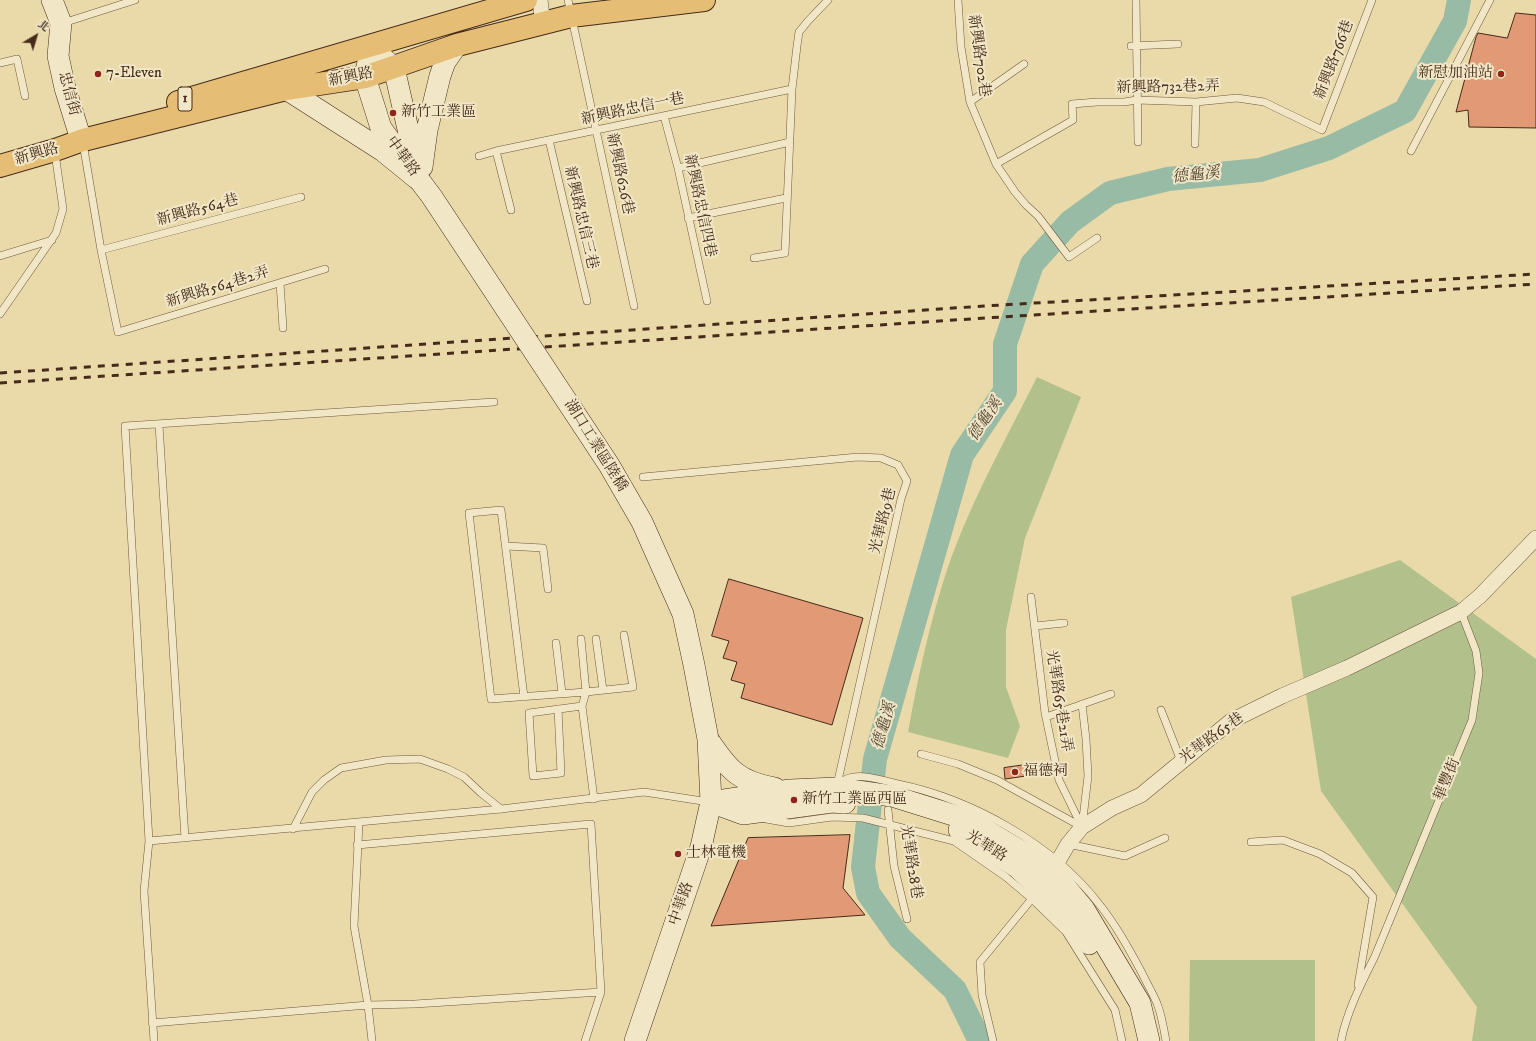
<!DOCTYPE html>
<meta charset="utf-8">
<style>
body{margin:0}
#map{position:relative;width:1536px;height:1041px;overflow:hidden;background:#eadaa9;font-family:"IM FELL DW Pica","Noto Serif TC",serif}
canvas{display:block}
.north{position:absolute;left:16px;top:16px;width:40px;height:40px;-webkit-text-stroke:3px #f1e7c7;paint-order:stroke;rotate:38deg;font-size:11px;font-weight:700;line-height:16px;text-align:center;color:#462b1a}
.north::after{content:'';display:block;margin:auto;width:14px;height:18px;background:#462b1a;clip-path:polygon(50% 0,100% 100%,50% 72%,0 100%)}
</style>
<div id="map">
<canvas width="1536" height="1041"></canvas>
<div class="north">北</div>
</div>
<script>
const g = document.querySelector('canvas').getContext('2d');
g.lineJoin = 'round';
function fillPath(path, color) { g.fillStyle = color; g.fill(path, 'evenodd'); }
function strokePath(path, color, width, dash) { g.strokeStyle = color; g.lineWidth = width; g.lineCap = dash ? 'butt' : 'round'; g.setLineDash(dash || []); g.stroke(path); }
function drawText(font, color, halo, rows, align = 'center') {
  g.font = font + ' "IM FELL DW Pica","Noto Serif TC",serif'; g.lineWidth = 4; g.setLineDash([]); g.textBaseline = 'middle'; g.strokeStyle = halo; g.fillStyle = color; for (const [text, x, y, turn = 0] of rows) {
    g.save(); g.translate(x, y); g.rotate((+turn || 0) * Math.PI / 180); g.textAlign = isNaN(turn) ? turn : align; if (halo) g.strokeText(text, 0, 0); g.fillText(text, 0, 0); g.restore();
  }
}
fillPath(new Path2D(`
 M1037,377l44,20 -56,141 -19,92v57l14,39 -12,32 -100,-26c10,-55 22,-111 40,-165 23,-66 58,-128 89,-190z
 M1400,560l136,99v382h-64l5,-34 -156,-216 -30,-194z
 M1190,960h125v81h-126z`), '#b2c08b');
strokePath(new Path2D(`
 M980,1041l-25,-51 -55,-52 -32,-45 -5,-26 12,-108 87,-304 43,-64v-47l27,-80 38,-42 40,-29 58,-14 92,-9 69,-22 76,-37 50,-90 4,-21`), '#98bba5', 24);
const building = new Path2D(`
 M1516,13l20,2v113l-67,-1 -1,-17 -12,2 20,-75 2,-4 29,5z
 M729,579l134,39 -31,107 -91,-27 4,-14 -14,-4 6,-18 -14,-4 6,-17 -17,-5z
 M1025,765l1,11 -21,3 -1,-11z
 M850,835l-7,53 22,27 -154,11 37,-88z`);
fillPath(building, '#e29976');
strokePath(building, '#462b1a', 1);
const lane = new Path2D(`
 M568,0l66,306
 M958,0l3,47 9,55 26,62 19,28 11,13 12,11 31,41 28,-19
 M1136,0l2,142
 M63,23l72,-23
 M1131,46l47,-2
 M0,63l17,-4 8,37
 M970,102l54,-38
 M664,116l14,52 29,133
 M549,140l38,161
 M83,143l18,107 17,82 207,-63
 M1195,144l1,-42
 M496,151l15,59
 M1411,151l79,-151
 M479,156l17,-5 296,-62
 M996,164l77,-44 -1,-16 25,-2h27l13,-2 59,2 41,-4 27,4 58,28 50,-130
 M678,168l112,-26
 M688,218l98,-20
 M101,250l200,-53
 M0,256l52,-16
 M754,258l31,-5 7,-164 5,-43 2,-14 9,-11 20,-21
 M280,283l3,45
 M0,314l56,-81 7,-24 -8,-56
 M494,402l-369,24 24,415 352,-32 143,-17 65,10
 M159,425l26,413
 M643,477l215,-20 23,1 17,7 9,16 -6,18 -64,286
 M506,546l37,2 5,41
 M1031,597l14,116 14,67 23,47
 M1035,626l29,-3
 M581,639l5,53 -4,14 12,93
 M596,639l7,51
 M556,643l6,50
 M524,697l-23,-187 -32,3 22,186 95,-7 47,-5 -9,-52
 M1082,704l4,35 2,37 -6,51
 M558,709l3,64 -28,3 -4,-63 53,-7
 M1161,710l20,51
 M1046,717l65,-23
 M921,754l37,10 39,16 85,47
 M840,783c14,-13 41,-3 58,1 73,15 155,60 201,120 17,21 30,45 43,69 5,11 12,22 16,33 4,11 6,24 8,35
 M888,810l6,56 13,53
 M766,819l23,4 43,-6 31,1 91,23 52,36 26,22 34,33 49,78 7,31
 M359,823l-5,103 14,79 4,36
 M293,829l19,-37 12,-12 17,-12 45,-8 34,-1 28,10 16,8 17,16 20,16
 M149,841l-5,50 10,150
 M1251,842l32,-2 37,14 32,19 21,24 -15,88
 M1068,844l57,12 40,-18
 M357,845l234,-21 10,168 -16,49
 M152,1023l216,-18 47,-1 186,-12
 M993,1041l-11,-46 -2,-33 55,-67
 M1341,1041c6,-30 20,-57 34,-85l97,-236 7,-47 -3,-22 -15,-39`);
const street = new Path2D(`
 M540,0l3,24
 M1047,880l21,-36 14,-17 30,-19 29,-13 90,-74 51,-25 65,-28 114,-56 19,-16 56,-58`);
const secondary = new Path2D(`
 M52,0l9,23 -3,33 7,32 13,42 5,10
 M371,47l-6,30 16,51 22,30
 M371,47l23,21 24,105
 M286,89l97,62 37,30
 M422,167l5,-37 13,-54 5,-14 12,-17
 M708,739c20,30 30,43 67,49
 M711,802l79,-12 46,-2 56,8 77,24 57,34 27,18 31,37 56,94 9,38
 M713,803l30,11 89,-12 13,1
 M959,830l59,38 55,52 16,24
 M635,1041l66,-194 10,-45 -3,-63`);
const primary = new Path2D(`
 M178,102l348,-102
 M0,166l55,-16 28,-10 203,-51 79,-12 92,-32 114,-29 133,-16`);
strokePath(lane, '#6f573e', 8);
strokePath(street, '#6f573e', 16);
strokePath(secondary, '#462b1a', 22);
strokePath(primary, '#462b1a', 24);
strokePath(lane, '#f1e7c7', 7);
strokePath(street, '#f1e7c7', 15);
strokePath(secondary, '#f1e7c7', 21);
strokePath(primary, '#e5bd74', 22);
strokePath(new Path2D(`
 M0,373l984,-67 552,-32
 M0,383l985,-65 551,-34`), '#462b1a', 3, [7, 7]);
const secondaryBridge = new Path2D(`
 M420,181l12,16 177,268 33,57 41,92 11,51 14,74`);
strokePath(secondaryBridge, '#462b1a', 22, []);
strokePath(secondaryBridge, '#f1e7c7', 21);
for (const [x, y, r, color] of [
 [98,74,4,"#8f2418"],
 [1501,74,4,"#8f2418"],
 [393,113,4,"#8f2418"],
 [1015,772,4,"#8f2418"],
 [794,800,4,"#8f2418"],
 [678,854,4,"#8f2418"]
]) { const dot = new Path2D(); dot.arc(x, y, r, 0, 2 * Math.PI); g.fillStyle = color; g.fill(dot); strokePath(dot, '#f1e7c7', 1.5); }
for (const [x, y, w] of [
 [185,99,14]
]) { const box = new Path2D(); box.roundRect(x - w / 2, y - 12, w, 24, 3); g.fillStyle = '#f1e7c7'; g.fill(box); strokePath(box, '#462b1a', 1); }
drawText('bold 14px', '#462b1a', null, [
 ["1",185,99]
]);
drawText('15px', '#462b1a', '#f1e7c7', [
 ["新興路702巷",978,56,82],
 ["新興路766巷",1335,60,-69],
 ["新興路",351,78,-11],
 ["新興路732巷2弄",1168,88,-1],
 ["忠信街",68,94,75],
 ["新興路忠信一巷",633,110,-12],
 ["新興路",37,155,-16],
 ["中華路",402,157,54],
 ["新興路626巷",619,174,78],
 ["新興路忠信四巷",699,206,78],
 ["新興路564巷",198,211,-15],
 ["新興路忠信三巷",580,218,77],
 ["新興路564巷2弄",218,288,-17],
 ["湖口工業區陸橋",595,446,58],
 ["光華路9巷",884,521,-76],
 ["光華路65巷21弄",1058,701,81],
 ["光華路65巷",1212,739,-36],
 ["華豐街",1448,780,-68],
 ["光華路",986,847,32],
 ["光華路28巷",910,862,81],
 ["中華路",682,904,-71]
]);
drawText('15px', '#462b1a', '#f1e7c7', [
 ["7-Eleven",106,74],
 ["新慰加油站",1493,74,"right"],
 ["新竹工業區",401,113],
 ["福德祠",1023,772],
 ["新竹工業區西區",802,800],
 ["士林電機",686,854]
], 'left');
drawText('italic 16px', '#564836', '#f1e7c7', [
 ["德龜溪",1196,176,-6],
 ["德龜溪",986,420,-56],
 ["德龜溪",885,726,-74]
]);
</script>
